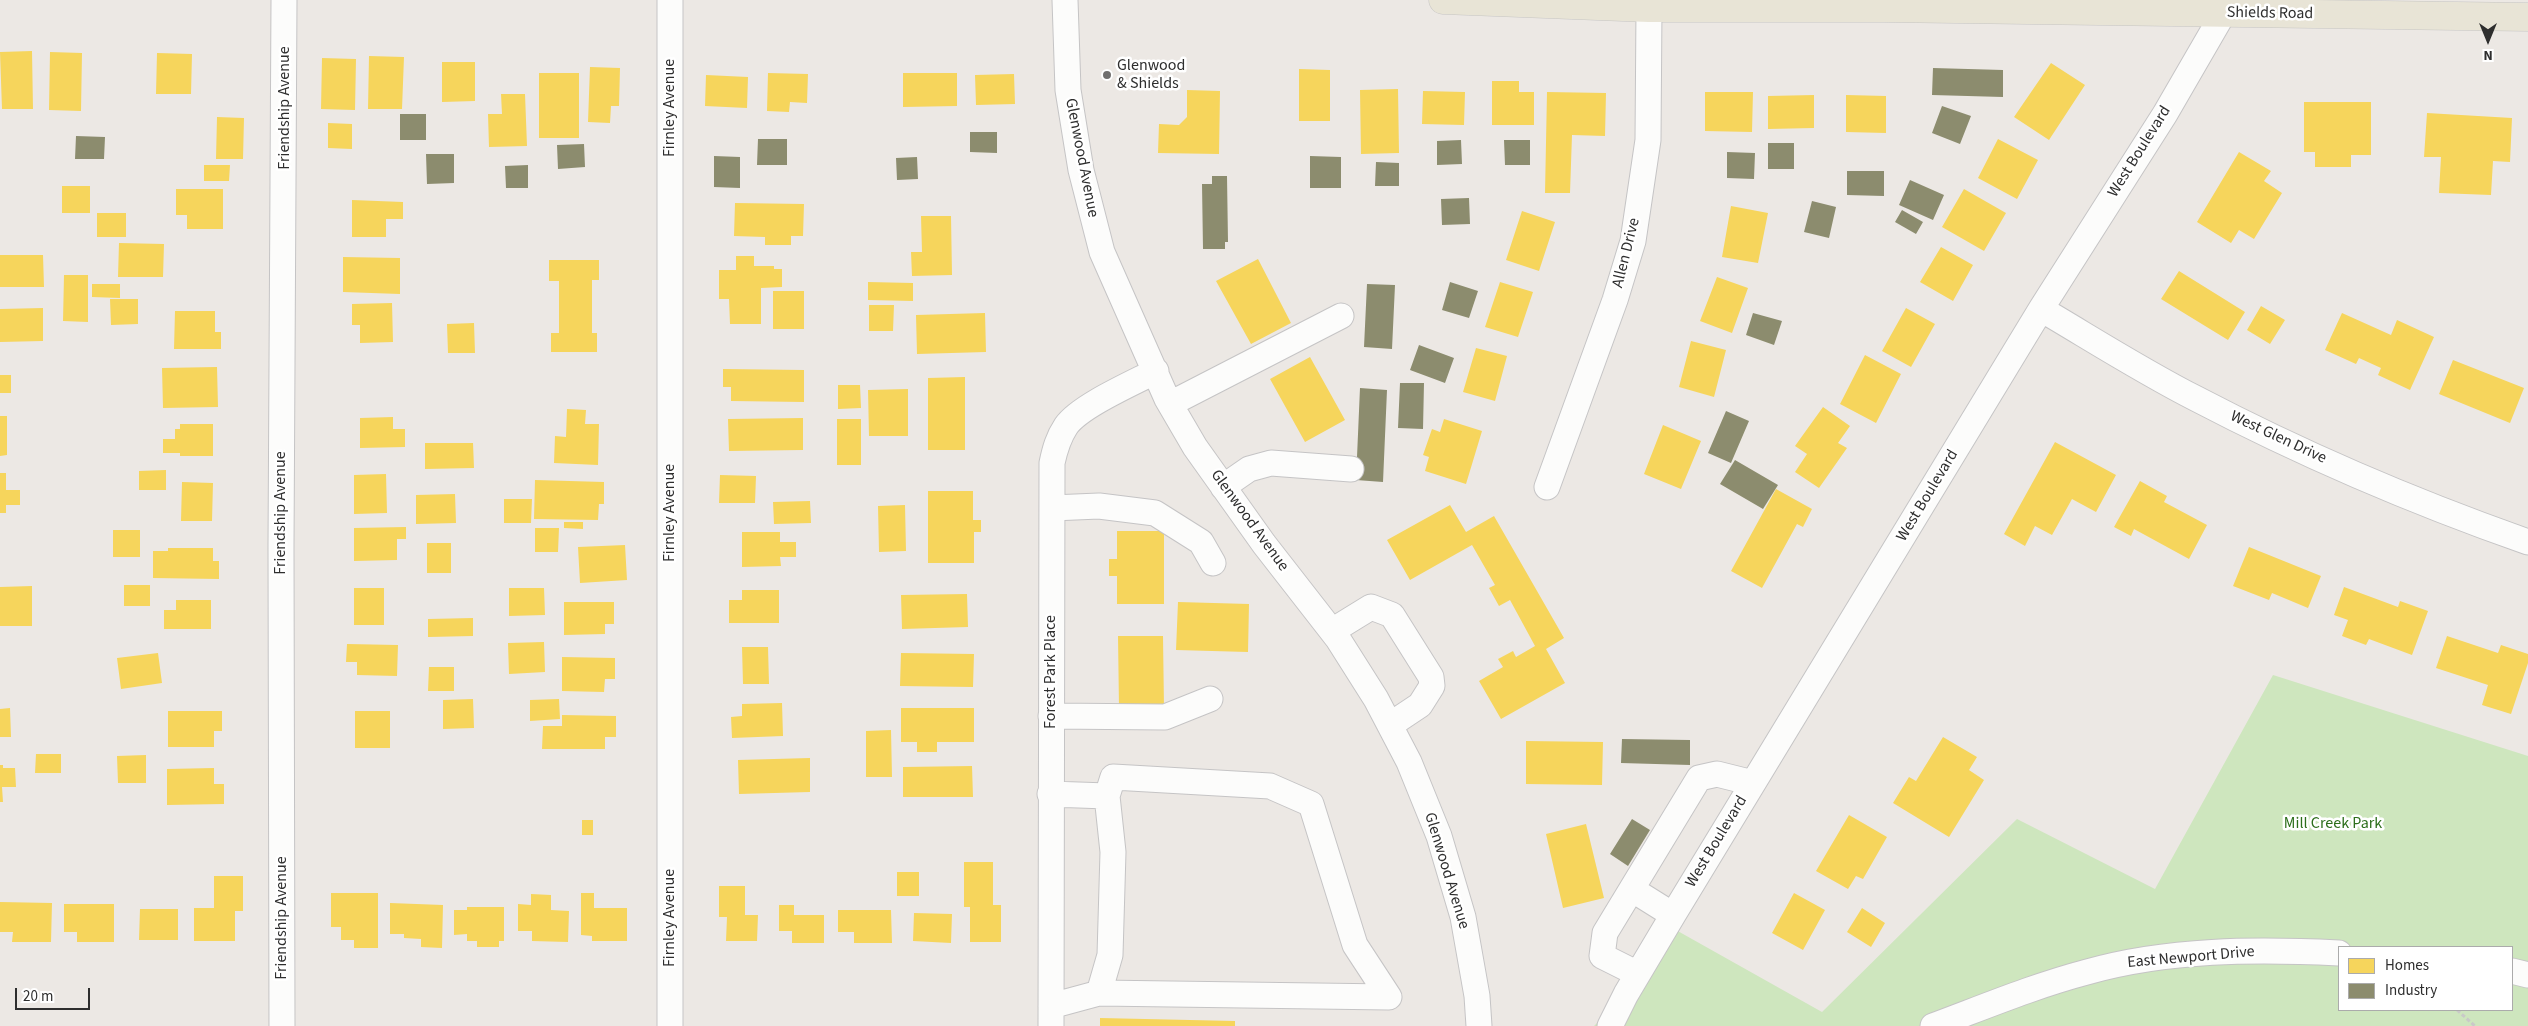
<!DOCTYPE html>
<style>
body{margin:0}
#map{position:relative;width:2528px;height:1026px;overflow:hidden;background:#ece8e4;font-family:"Source Sans 3",sans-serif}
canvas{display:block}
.legend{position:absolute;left:2338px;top:946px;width:175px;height:65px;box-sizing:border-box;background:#fff;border:1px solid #ababab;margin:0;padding:6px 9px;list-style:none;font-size:15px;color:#2e2e2e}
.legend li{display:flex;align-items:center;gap:10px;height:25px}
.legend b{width:25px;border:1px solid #ababab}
.north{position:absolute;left:2463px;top:15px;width:50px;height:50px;-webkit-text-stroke:4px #fff;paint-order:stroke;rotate:180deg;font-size:14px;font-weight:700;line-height:20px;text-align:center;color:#2e2e2e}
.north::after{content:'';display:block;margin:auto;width:18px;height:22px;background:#2e2e2e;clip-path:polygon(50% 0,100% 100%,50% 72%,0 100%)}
.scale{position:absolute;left:15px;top:988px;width:75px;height:22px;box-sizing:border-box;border:2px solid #2e2e2e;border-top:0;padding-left:6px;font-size:15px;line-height:18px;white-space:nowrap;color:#2e2e2e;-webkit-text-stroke:4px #fff;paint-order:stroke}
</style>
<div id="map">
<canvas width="2528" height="1026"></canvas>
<ul class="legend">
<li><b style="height:14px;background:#f6d55c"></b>Homes</li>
<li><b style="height:14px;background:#8c8c6e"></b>Industry</li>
</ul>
<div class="north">N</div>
<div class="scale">20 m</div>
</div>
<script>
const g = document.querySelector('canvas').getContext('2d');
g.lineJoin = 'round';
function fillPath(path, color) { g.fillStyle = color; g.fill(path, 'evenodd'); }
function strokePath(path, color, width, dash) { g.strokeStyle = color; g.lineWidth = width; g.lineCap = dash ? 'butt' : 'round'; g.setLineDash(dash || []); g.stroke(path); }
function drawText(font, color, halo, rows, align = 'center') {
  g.font = font + ' "Source Sans 3",sans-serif'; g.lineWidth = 5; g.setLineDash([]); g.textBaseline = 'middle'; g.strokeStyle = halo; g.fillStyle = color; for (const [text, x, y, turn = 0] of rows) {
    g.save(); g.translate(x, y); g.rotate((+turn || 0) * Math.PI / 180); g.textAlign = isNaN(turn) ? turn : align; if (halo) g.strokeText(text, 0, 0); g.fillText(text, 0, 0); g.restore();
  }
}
fillPath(new Path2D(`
 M2273,675l255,81v270h-934l32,-32 41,-69 155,87 195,-193 138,70zM2339,947h173v63h-173z`), '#cee6be');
fillPath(new Path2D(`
 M32,51l1,58h-31l-2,-57z
 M50,52l32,1 -1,58 -32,-1z
 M157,53l35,1 -1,40h-35z
 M369,56l35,1 -2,52h-34z
 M322,58l34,1 -1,51 -34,-1z
 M442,62h33v39l-33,1z
 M2051,63l34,22 -36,55 -35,-23z
 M590,67l30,1 -1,38h-8l-1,17 -22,-1z
 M1299,69l31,1v51h-31z
 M539,73h40v65h-40z
 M768,73l40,1 -1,29 -17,-1 -1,10 -22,-1z
 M903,73h54v33l-54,1z
 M1014,74l1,30 -39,1 -1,-30z
 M706,75l42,2 -1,31 -42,-2z
 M1492,81h27v11h15v33h-42z
 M1398,89l1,64 -38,1 -1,-64z
 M1187,90l33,1 -1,63 -61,-1 1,-29 20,1 8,-8z
 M1423,91l42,1 -1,33 -42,-1z
 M1547,92l59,1 -1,43 -33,-1 -2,58h-25z
 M1705,92h48l-1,40 -47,-1z
 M501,94h24l2,52 -38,1 -1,-33h14z
 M1814,95v33l-46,1v-33z
 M1846,95l40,1v37l-40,-1z
 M2304,102h67v53h-20v12h-36v-15h-11z
 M2427,113l85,5 -2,44 -17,-1 -2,34 -52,-2 2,-36h-17z
 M217,117l27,1 -1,41h-27z
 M328,123l24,1v25l-24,-1z
 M1998,139l40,21 -21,39 -39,-21z
 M2239,152l32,19 -7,10 18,12 -28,46 -15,-9 -8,13 -34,-21z
 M204,165h26l-1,16h-25z
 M62,186h28v27h-28z
 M176,189h47v40h-36v-14h-11z
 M1964,189l42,24 -22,38 -42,-24z
 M352,200l51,2v17h-17v18h-34z
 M735,203l69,1 -1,32h-12v9h-26v-8l-31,-1z
 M1731,206l37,7 -10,50 -36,-6z
 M1522,211l33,11 -16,49 -33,-11z
 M97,213h29v24h-29z
 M921,216h30l1,59 -40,1 -1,-24h11z
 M119,243l45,1 -1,33h-45z
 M1941,247l32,18 -20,36 -33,-19z
 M0,255h43l1,32h-44z
 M736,256h18v10h20v3h8v18l-21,1v36h-31l-1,-25h-10v-29h17z
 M343,257l57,1v36l-57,-2z
 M1258,259l33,64 -40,21 -35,-63z
 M549,260h50v20h-7v53h5v19h-46v-19h8v-52h-10z
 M2179,271l66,41 -17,28 -67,-41z
 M64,275h24v47l-25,-1z
 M1717,277l31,11 -16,45 -32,-12z
 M868,282l45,1v18l-45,-1z
 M1500,282l33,10 -15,45 -33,-10z
 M92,284h28v14l-28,-1z
 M773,291h31v38h-31z
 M110,299h28v25l-27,1z
 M392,303l1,39 -33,1v-18h-8v-21z
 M869,305h25l-1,26h-24z
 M2261,306l24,14 -15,24 -23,-14z
 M43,308v33l-43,1v-33z
 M1906,308l29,16 -24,43 -29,-16z
 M175,311h40v21h6v17h-47z
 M985,313l1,39 -69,2 -1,-39z
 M2342,313l49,22 6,-15 37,17 -24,53 -32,-15 3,-7 -22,-10 -3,6 -31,-14z
 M474,323l1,30h-27l-1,-29z
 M1691,341l35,9 -12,47 -35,-10z
 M1476,348l31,8 -12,45 -32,-9z
 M1865,355l36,19 -25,49 -36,-19z
 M1310,357l35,63 -40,22 -35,-63z
 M2453,360l71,28 -14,35 -71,-29z
 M217,367l1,40 -55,1 -1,-40z
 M723,369l81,1v32l-73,-1v-14h-8z
 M0,375h11v18h-11z
 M965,377v73h-37v-72z
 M838,385h22l1,23 -23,1z
 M908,389v47h-39l-1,-46z
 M1823,407l27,19 -12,17 9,5 -28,40 -24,-16 12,-18 -12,-8z
 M567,409l19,1 -1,14h14l-1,41 -44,-2 1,-27 11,1z
 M0,416h7v39l-7,1z
 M393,417v12h12v18l-45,1v-30z
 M803,418v32l-74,1 -1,-32z
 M837,419h24v46h-24z
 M1444,419l38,12 -16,53 -41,-13 4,-14 -6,-2 9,-26 8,3z
 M180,424h33v32h-33v-3h-17v-14h12v-10h5z
 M1663,425l38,16 -20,48 -37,-15z
 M2055,442l61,33 -20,37 -24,-13 -20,36 -17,-9 -10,20 -21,-12z
 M425,443h48l1,25 -49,1z
 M166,470v20h-27v-19z
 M0,473h6v17h14v15h-14v8h-6z
 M386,474l1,39 -33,1v-39z
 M720,475l36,1 -1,27h-36z
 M535,480l69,2v22h-5l-1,16 -64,-1z
 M2140,481l27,15 -3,6 43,23 -18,34 -55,-30 -3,7 -17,-9z
 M182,482l31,1 -1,38h-31z
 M1776,489l36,20 -9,18 -6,-3 -35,64 -31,-17z
 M928,491h45v29h8v12h-7v31h-46z
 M455,494l1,29 -40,1v-29z
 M504,499h28l-1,24h-27z
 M810,501l1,22 -37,1 -1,-22z
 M905,505l1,46 -27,1 -1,-46z
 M1450,505l16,27 28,-16 70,122 -18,11 19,34 -64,36 -22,-38 24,-14 -5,-8 15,-8 3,6 19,-11 -25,-46 -11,6 -10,-18 6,-3 -23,-40 -62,35 -23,-40z
 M564,522h19v7l-19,-1z
 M406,527v12h-9v21l-43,1v-33z
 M535,528h24l-1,24h-23z
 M113,530h27v27h-27z
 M1117,531h47v73h-47v-28h-8v-17h8z
 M742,532h38v10h16v15h-16l1,9 -39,1z
 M427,543h24v30h-24z
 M625,545l2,35 -47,3 -2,-36z
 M2249,547l72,29 -13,32 -36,-15 -3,7 -36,-14z
 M168,548h45v13h6v18l-66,-1v-27h15z
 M124,585h26v21h-26z
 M32,586v40h-32v-39z
 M2344,587l54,20 2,-6 28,10 -16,44 -43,-16 -3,6 -24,-9 6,-16 -14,-5z
 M354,588h30v37h-30z
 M509,588h35l1,27 -36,1z
 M742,590h37v33h-50v-23h13z
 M967,594l1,33 -66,2 -1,-34z
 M176,600h35v29h-47v-19h12z
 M564,602h50v22h-9v10l-41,1z
 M1178,602l71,2 -1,48 -72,-2z
 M473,618v18l-45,1v-18z
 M1118,636h45l1,72h-45z
 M2447,636l51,17 3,-8 27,9v9l-17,51 -29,-9 6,-20 -52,-17z
 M544,642l1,30 -36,2 -1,-31z
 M347,644l51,1 -1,31 -40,-1v-13h-11z
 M742,647h26l1,37h-26z
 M158,653l4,30 -41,6 -4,-31z
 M901,653l73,1 -1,33 -73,-1z
 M562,657l53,1v21h-10l-1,13 -42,-1z
 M429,667h25v24h-26z
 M473,699l1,29 -31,1v-29z
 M559,699l1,20 -30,2v-21z
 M782,703l1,33 -51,2 -1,-21 11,-1v-12z
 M10,708l1,29h-11v-28z
 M901,708h73v34h-37v10h-20v-10h-16z
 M168,711h54v20h-8v16h-46z
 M355,711h35v37h-35z
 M562,715l54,1v21h-11v12h-63l1,-23h19z
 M891,730l1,47h-26v-46z
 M1943,737l34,20 -8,13 15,10 -35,57 -56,-34 16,-26 7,4z
 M1526,741l77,1 -1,43 -76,-1z
 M36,754h25v19h-26z
 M146,755v28h-28l-1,-27z
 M810,758v34l-71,2 -1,-34z
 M0,765h3v3h12l1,19h-14l1,15h-3z
 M972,766l1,31h-70v-30z
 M214,768v16h10v20l-57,1v-36z
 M1849,815l38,22 -24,42 -7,-3 -8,13 -32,-18z
 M582,820h11v15h-11z
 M1586,824l18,74 -41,10 -17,-74z
 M964,862h29v43h8v37h-31v-35h-6z
 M897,872h22v24h-22z
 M214,876h29v35h-8v30h-41v-33h20z
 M719,886h26v29h13l-1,26h-31l1,-24h-8z
 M331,893h47v55h-24v-8h-13v-13h-10z
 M581,893h13v15h33v33h-35v-5l-11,-1z
 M1794,893l31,17 -22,40 -31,-17z
 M531,894l20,1v15l18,1 -1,31 -36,-1v-10h-14v-27l13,1z
 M0,902l52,1 -1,39h-39l1,-10h-13z
 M390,903l53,2 -1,43 -21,-1v-8l-17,-1v-4h-14z
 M64,904h50v38h-37v-10h-13z
 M779,905h15v10h30v28h-32v-12h-13z
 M467,907h37v34h-5v6h-22v-6h-10v-7l-13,1v-25h13z
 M1862,908l23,15 -14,24 -24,-15z
 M140,909h38v31h-39z
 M838,910h53l1,33h-38v-11h-16z
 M914,913l38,1 -1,29 -38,-2z
 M1100,1018l135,3v5h-135z`), '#f6d55c');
fillPath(new Path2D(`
 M1933,68l70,2v27l-71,-2z
 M1942,106l29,10 -11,28 -28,-11z
 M400,114h26v26h-26z
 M970,132h27v21l-27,-1z
 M76,136l29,1 -1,22h-29z
 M758,139h29v26h-30z
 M1461,140l1,24 -25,1v-24z
 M1504,140h26v25h-25z
 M1768,143h26v26h-26z
 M584,144l1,23 -27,2 -1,-24z
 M1727,152l28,1 -1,26 -27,-1z
 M426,154h28v29l-27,1z
 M714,156l26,1v31l-26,-1z
 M1310,156l31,1v31h-31z
 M917,157l1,22 -21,1 -1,-22z
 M1376,162l23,1v23h-24z
 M528,165v23h-22l-1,-22z
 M1847,171h37v25l-37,-1z
 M1212,176h15l1,66h-3v7h-22l-1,-65h10z
 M1910,180l34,15 -11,25 -34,-15z
 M1469,198l1,26 -28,1 -1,-26z
 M1812,201l24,6 -7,31 -25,-6z
 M1902,210l21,12 -7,12 -21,-12z
 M1450,282l28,9 -9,27 -27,-8z
 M1367,284l28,1 -3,64 -28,-2z
 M1753,313l29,8 -8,24 -28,-10z
 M1419,345l35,13 -9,25 -35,-13z
 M1400,383h24l-1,46 -25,-1z
 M1360,388l27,2 -4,92 -27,-2z
 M1726,411l23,10 -18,42 -23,-10z
 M1735,460l43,25 -15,24 -43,-25z
 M1622,739l68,1v25l-69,-2z
 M1632,819l18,11 -22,36 -18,-12z`), '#8c8c6e');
const minor = new Path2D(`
 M670,0v1026
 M1065,0l3,90 13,80 21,82 65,147 28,48 69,97 74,95 38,60 33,63 30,74 24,81 14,79 2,30
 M2041,309c51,30 101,62 154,89 107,56 219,104 333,144
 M1170,404l171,-88
 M1223,487l26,-18 22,-6 80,6
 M1547,487l68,-187 18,-59 15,-101 1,-132
 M1052,508l47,-2 56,7 46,29 12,21
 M1332,631l39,-24 21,8 39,62 1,9 -12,19 -30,20
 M1051,716l114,1 45,-18
 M1050,794l57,2 6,-19 157,9 41,18 44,141 34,52 -290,-4 -48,13
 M1633,890l40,25
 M2512,971l16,4
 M1638,974l-36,-18 3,-23 94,-155 18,-4 36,9
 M1099,993l11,-38 3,-103 -6,-56
 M282,1026l-1,-480 3,-546
 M1051,1026l1,-563c3,-14 6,-25 14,-37 14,-20 67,-43 90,-55
 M1610,1026l16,-32 47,-79 368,-606 124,-195 66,-114
 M1933,1026c51,-19 101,-40 154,-54 81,-23 169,-23 252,-19`);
const major = new Path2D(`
 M1443,0l206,8h235l644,9`);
strokePath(minor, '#c5c4c5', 27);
strokePath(major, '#c6c5c4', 29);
strokePath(new Path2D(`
 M2457,1010l18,16`), '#c9c9c8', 3, [4, 2.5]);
strokePath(minor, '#fcfcfb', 25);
strokePath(major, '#e8e4d6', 28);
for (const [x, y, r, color] of [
 [1107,75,5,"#706f6e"]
]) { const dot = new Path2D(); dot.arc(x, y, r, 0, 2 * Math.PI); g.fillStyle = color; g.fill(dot); strokePath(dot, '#fff', 2); }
drawText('16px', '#2e2e2e', '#fff', [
 ["Shields Road",2270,14,1],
 ["Friendship Avenue",285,108,-90],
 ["Firnley Avenue",670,108,-90],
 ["West Boulevard",2140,152,-58],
 ["Glenwood Avenue",1081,158,79],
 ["Allen Drive",1627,253,-76],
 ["West Glen Drive",2278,438,25],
 ["West Boulevard",1928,496,-59],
 ["Friendship Avenue",281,513,-90],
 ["Firnley Avenue",670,513,-90],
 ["Glenwood Avenue",1249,521,54],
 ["Forest Park Place",1051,672,-90],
 ["West Boulevard",1717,842,-59],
 ["Glenwood Avenue",1446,871,73],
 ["Friendship Avenue",282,918,-90],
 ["Firnley Avenue",670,918,-90],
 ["East Newport Drive",2191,958,-5]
]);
drawText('16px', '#2e2e2e', '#fff', [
 ["Glenwood",1117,66],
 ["& Shields",1117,84]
], 'left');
drawText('16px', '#2c6e1b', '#fff', [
 ["Mill Creek Park",2333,824]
]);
</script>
